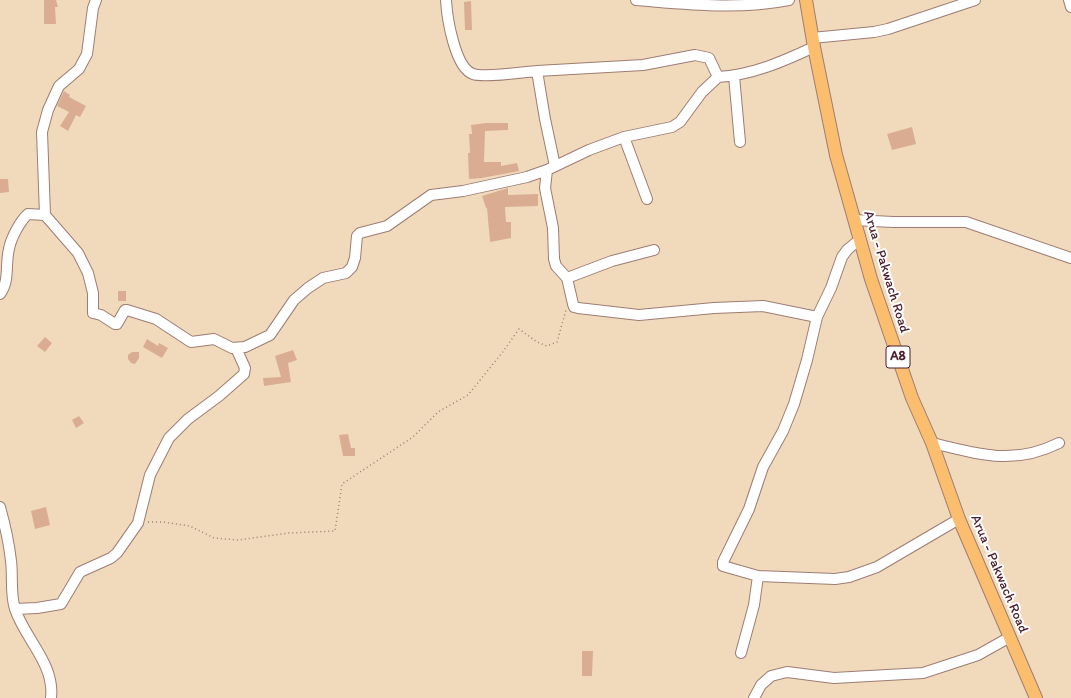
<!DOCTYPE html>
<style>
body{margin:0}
canvas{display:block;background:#f1dabb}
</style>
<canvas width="1071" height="698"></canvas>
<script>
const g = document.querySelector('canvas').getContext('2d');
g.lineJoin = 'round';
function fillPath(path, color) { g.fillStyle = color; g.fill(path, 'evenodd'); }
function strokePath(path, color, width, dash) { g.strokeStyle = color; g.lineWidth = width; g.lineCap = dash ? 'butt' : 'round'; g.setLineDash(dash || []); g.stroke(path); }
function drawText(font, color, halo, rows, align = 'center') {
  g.font = font + ' Itim,sans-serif'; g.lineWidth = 4; g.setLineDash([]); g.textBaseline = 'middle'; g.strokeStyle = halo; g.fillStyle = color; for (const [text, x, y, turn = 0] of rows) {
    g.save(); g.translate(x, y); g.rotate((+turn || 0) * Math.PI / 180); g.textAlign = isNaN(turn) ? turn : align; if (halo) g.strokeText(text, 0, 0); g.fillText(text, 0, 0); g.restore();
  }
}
fillPath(new Path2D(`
 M44,0h12l2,7h-3l1,17h-12z
 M471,1l1,29h-7l-1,-28z
 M64,91l6,4 -1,2 17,9 -6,11 -4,-2 -8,16 -8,-5 9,-14 -12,-6z
 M486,123h22v7l-23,1 -1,31h17v4l16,-3 2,8 -37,7 -13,1 -1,-26h2l-1,-19h3l-1,-9z
 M912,127l4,17 -24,6 -5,-16z
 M0,179h8l1,13 -9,1z
 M508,188v7l30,-1v12l-33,1 1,15h5v16l-21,4 -3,-34h-1l-4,-12z
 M118,291h8v10h-8z
 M45,337l7,6 -7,9 -8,-6z
 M147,339l11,7 1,-3 9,5 -6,10 -19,-11z
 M293,350l4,10 -9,3 3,19 -27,4 -1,-8 18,-1 -6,-21z
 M132,352h7v6l-4,6 -4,-1 -3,-4v-4z
 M79,416l5,7 -8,5 -4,-8z
 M348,434l3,14h4v8h-12l-4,-21z
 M46,507l4,18 -15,4 -4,-18z
 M582,651h11l-1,25h-10z`), '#daad92');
const minor = new Path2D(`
 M96,0l-3,8 -6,46 -8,15 -20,17 -11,24 -6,22 3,83 33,38 10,20 5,20v20l8,2 14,9h2l8,-14h2l29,9 35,23 23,-3 18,9 13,-1 25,-12 24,-35 14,-12 15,-10 23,-5 6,-6 3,-9 2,-22 3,-3 27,-7 44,-31 32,-4 64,-14 20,-7 42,-20 35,-13 48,-10 8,-5 22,-30 16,-15
 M446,0c1,18 9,68 27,74 11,4 51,-2 64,-3
 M636,0c51,4 101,10 153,0
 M1069,0l2,7
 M812,38l62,-6 14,-3 87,-29
 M734,76l6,66
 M624,137l23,62
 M555,166l-10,-47 -8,-48 106,-6 52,-10 14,3 9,19c34,-2 64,-15 96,-30
 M547,170l-2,18 8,40 1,31 2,7 11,12 6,26 1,3 4,1 61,7 75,-7 49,-2 54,11 14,-29 11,-31 5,-7 12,-10
 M854,220l39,2h73l105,36
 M567,278l45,-17 42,-11
 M0,294c10,-13 5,-30 9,-45 2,-11 11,-28 19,-35l17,1
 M817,317l-10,43 -13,44 -11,27 -20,36 -14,42 -26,53v4l35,10 77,3 14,-2 28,-10 82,-48
 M932,443c47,11 81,23 127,0
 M0,507c5,18 9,35 11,54 2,15 -1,33 4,48 10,30 40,55 36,89
 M15,609l22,-1 24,-4 19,-32 31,-14 6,-5 21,-30 12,-48 19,-37 19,-19 31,-23 25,-22 1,-6 -9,-20
 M741,653l13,-48 4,-29
 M754,698l7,-13 10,-9 16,-4 47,6 89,-5 55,-18 32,-18`);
const major = new Path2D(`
 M806,0l8,47 22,108 35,124 41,119 20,45 27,76 77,179`);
strokePath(minor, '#9e7c73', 12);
strokePath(major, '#9e7c73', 14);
strokePath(new Path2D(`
 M148,522h15l27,4 24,12 24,2 51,-7 46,-2 7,-47 71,-47 25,-25 30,-17 34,-42 17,-24 18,13 10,4 10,-4 9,-32`), '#9e7c73', 1.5, [1, 3]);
strokePath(minor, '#fff', 10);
strokePath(major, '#fbbe6e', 12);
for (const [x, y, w] of [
 [898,357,24]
]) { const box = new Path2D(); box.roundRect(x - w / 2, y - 11, w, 22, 3); g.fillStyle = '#fff'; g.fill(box); strokePath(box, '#4a1f2b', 1); }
drawText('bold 13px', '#4a1f2b', null, [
 ["A8",898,357]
]);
drawText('14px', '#4a1f2b', '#fff', [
 ["Arua - Pakwach Road",886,272,73],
 ["Arua - Pakwach Road",999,574,67]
]);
</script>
